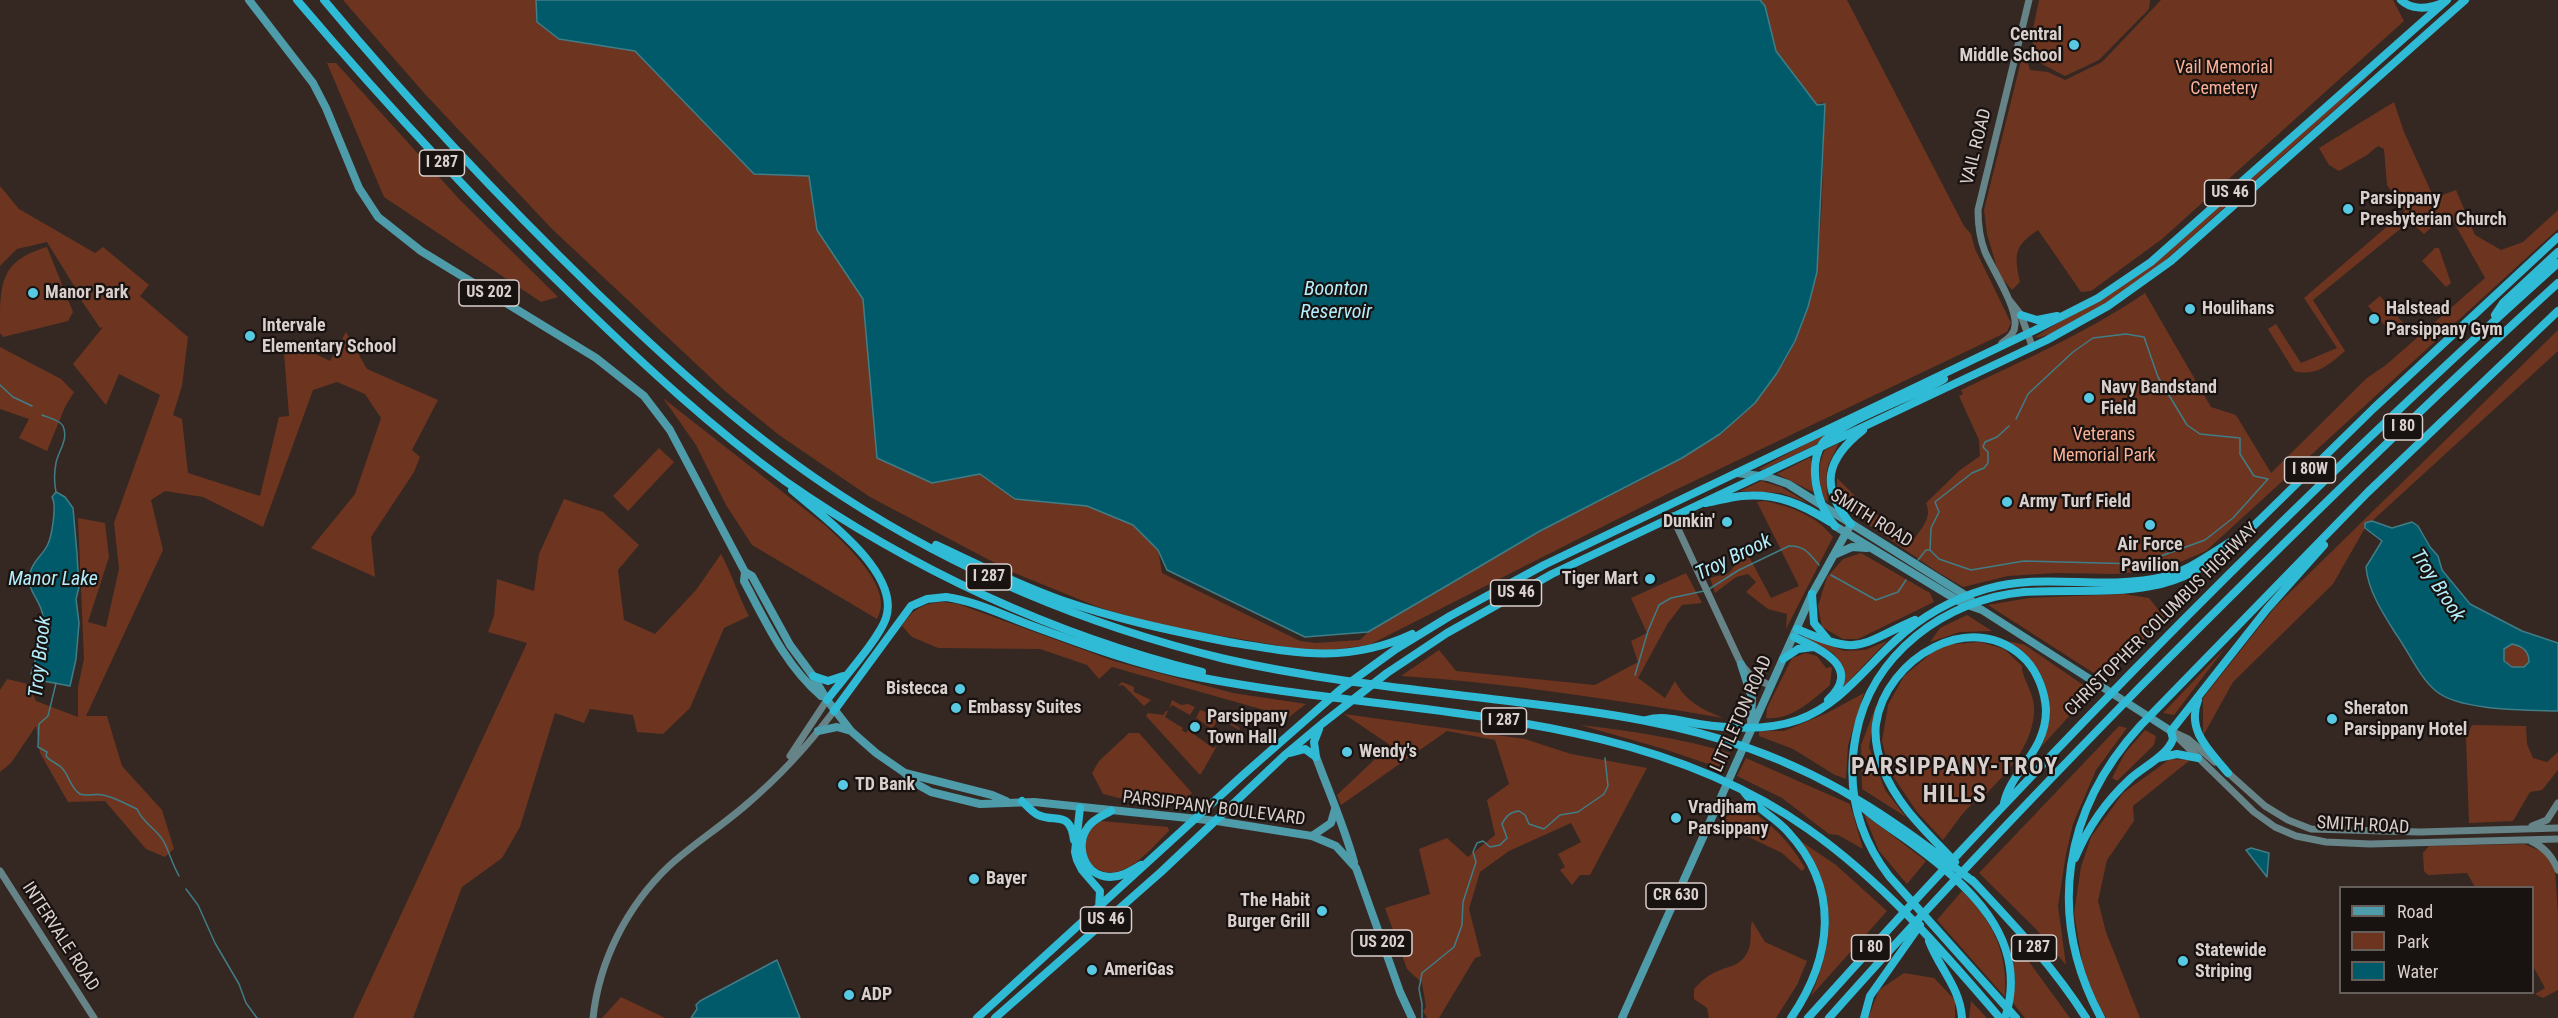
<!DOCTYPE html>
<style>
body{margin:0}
#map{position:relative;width:2558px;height:1018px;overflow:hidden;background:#352722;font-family:"Roboto Condensed",sans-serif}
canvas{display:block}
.legend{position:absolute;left:2339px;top:886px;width:195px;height:108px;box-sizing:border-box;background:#181210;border:2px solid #655e5b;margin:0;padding:8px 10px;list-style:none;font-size:18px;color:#d9cfcc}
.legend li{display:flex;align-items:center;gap:12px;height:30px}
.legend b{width:30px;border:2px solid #655e5b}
</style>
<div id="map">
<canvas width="2558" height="1018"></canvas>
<ul class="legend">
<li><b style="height:8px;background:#4e9ba9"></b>Road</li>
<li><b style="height:16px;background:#6d3520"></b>Park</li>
<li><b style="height:16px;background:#005a69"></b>Water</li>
</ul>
</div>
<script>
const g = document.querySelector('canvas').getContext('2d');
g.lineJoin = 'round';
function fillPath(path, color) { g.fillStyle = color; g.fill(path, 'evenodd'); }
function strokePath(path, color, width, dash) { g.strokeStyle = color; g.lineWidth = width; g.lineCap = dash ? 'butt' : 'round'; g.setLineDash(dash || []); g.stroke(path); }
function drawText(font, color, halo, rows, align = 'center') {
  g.font = font + ' "Roboto Condensed",sans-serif'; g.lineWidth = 4.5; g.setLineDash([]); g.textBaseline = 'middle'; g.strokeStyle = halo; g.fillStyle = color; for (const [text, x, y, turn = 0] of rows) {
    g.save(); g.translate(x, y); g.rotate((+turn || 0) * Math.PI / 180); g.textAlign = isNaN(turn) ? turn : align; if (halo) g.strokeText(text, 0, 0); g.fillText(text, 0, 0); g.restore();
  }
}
fillPath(new Path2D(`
 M343,0h193l1,22 22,17 76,12 119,122 55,3 8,54 46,69 14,159 55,25 48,-9 35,25 72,7 46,19 25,25 4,23 138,68 16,2 44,-3 8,-8c57,-33 114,-68 172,-100 93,-52 207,-87 255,-191 32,-68 26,-162 30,-237l-3,-2 -5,3 -41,-54 -11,-45 -5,-6h87l117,226 7,8 4,15 36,74 -4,9 -338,161 -300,152 -54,7 -156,-27 -28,-8 -33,-10 -86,-35 -142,-75 -91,-62 -54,-44 -173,-162 -128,-136z
 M2039,0h111l-1,9 -50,51 -34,16 -23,-12 -11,-25z
 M2161,0h232l11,21 -242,218 -71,52 -10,1 -43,-62c-24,16 -24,24 -18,52l-8,8 -13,-15 -12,-41 -3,-24 37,-149 7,2 2,7 18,2 17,8 37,-18z
 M327,63h9l123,136 99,98 -17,5 -157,-105z
 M2380,64l-37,38 -190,169c-17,12 -102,71 -118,66l120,-74z
 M2394,102l10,30 30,66 22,-8 19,45 26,15 22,-8 35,-32v19l-352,322 -44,19 -47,4 -59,-1 -48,3 -45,11 -27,-16 -70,-48c-7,-10 -22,-13 -27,-24 -2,-5 -2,-15 -2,-21l30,30 48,30c8,-12 17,-21 11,-35l34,-33 20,-14 -1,-16 -20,-44 4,-2 -2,-4c63,-30 127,-58 184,-97l66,114 25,8 35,58 96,-95 19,-13 99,-87 -33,-59 -18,6 -10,9 -14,-13 -97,79 32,51c-16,14 -29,26 -51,20l-26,-42 8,-5 25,39 36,-15 -33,-50 101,-87 -18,-26 -3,-36 -6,-3 -11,9 -28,16 -10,-6 -10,-17z
 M0,186l19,23 76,44 8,-6 46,38 -9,11 48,41 -6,49 -9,29 9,4 6,54 72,23 19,-79 10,-1 -5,-63 5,-12 41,20 16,-29 21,37 71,31 -26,50 8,7 -6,15 -43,65 4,40 -64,-29 44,-54 26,-76 -16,-24 -28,-12 -24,8 -50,137 -60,-30 -38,-6 -14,9 12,50 -77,166h21l15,50 40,44 12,39 -9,8 -19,-8 -41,-48 -37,1 -28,-49 -4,-27 -25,37 -11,9v-82l7,-11 21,5 8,17 42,16v-30l6,-28 -6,-141 27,5 4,34 -21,65 18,5 13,-58 -5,-46 46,-128 -41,-21 -13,31 -33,-41 30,-37 -3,1 -25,-37 1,-2 -29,-47 -30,7 -17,17z
 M47,247l26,65 -5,9 -65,16 -3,-4c0,-51 0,-72 47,-86z
 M2435,248h4l12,35 -5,4 -24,-26z
 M2380,296l24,28 -12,10 -24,-28z
 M2558,330v21l-186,170 -7,2v5l-32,56 -100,98 -30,54v-38l72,-91z
 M0,347l61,32 13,13 -9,15 -18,44 -28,-13 10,-19 -29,-10z
 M663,398l163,128c18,17 56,51 55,79 0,4 -2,10 -4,14l-125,-74 -26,-40 -30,-60z
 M1829,431l-12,13 -55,26 -3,-1z
 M1839,443l-11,22 -2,14 2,23 -4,-3c-5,-17 -8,-32 1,-49z
 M659,448l15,14 -46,49 -15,-15z
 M1809,458h2l2,34 -36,-18z
 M1761,481l20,6 27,16 -27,-10 -41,-2z
 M564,499l39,13 36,33 -21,25 6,50 31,14 41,-44 25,-36c11,20 17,41 28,62l-25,12 -34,80 -27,26 -26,-2 -4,-17 -43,-6 -6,14 -29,-10 -35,114 -18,31 -40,29 -49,131h-60l174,-375 -39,-11 6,-16 3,-37 37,12 5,-37z
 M1764,501c26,5 53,15 69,36l-47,92 1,-15 -19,-5 -22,-17 10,-10 -8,-8 -12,3 -21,16 -5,-15 19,-5 17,-22 25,47 28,-12 -42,-84z
 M1861,553l69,40 4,9 -76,37h-15l-21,-12 -4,-21 9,-29 16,-18z
 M1686,573l16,30 -20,2 -14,18 -30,55 27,20 10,-17c11,21 27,28 48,37 -107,-18 -214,-35 -322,-42l38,-26 17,21 139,14 43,-23 -7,-21 16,-8 -16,-35z
 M2124,594l25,4 16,20 -62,61 -115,-74 41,-7z
 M944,602l14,2 156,57 119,32 73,11 -17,13 -177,-50 -13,12 -12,-14 -47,-16 -102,-1 -26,-11 -10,-11c11,-17 21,-23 42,-24z
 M1967,615l25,16 -32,1 -30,10 10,-14z
 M1804,635l40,16 21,-1 22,-9 -44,46 -5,-28 -5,-6 -30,-16z
 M2008,641l17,4 67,46 -50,55c11,-28 10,-64 -12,-87 -6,-7 -15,-13 -22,-18z
 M1980,642l24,7 18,17c-1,12 14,27 12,48 -3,33 -27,59 -50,82 -6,5 -13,8 -18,14 -8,9 -15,20 -23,30l-26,-28 -28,-42 -7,-29 6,-36 16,-29 37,-31z
 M2512,644c11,2 17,6 17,18l-5,5h-12l-8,-6v-12z
 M2225,648l-51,67 -11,-2z
 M1806,653l11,3 9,12 6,-1 -2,18c-17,15 -40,36 -64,33l1,-10 25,-50z
 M1122,682l12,5v5l17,8 -7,6 -21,-21 -5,1z
 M1864,693l-16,52 -2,34 -11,-4 -42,-26 -34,-13v-5h25l43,-18z
 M1172,700l9,5 7,-1 7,3 -5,8 -18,-10 -3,4z
 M1877,703l-8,44 16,43 21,27 -44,-28 -1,-44z
 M1200,710l6,2 3,-2 31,18 -1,2 -20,-12 -7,11 -16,-11z
 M1166,711h2l-3,6 18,11 -1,2 4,3 2,-3 25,18 4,-2 -16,28h-2l-53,-58 2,-3 15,2z
 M1344,714l181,25 46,15 76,14 -57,107h-10l-8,10 -12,-15 5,-3 -7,-13 23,-12 -10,-19 -62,28 -29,21 -11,37 12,47 -6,2 -36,60h-12l-4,-7 3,-4 -4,-24 -15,-14 -22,-61 45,-14 -11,-45 28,-11 21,19 27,-22 -8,-35 22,-16 -14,-44 -48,-9 -106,74 -4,-10 53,-50z
 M1580,725c51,6 101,13 150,28l-7,16 -59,-20z
 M2472,725l54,1 1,18 6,14 14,4 11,-10v18l-16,20 -12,2 -17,29 -44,2 -3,-85z
 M2119,726l8,2 -31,42 -23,54 -7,30 -8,52 8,59 -30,-36 -57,-56z
 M2145,730l11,6 -2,9 -37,36 -5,-3 13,-25z
 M1129,733h10l53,60 -7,8 -66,-3 -16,-4 -11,-21 7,-12z
 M1746,758l104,46 13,45 -25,-14 -9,-1 -47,-36 -45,-22z
 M2170,759l20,1 -57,46 1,15 -27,39 -9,41 8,31 34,86h-34l-20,-33 -12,-72 7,-46 10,-30 32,-44z
 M1728,798c34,17 58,37 77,70l-3,3 -20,-18 -50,-24 -3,5 -12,-8z
 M1864,814l62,47 -19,23 -28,-33z
 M1101,821l67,6 1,4c-19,18 -48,57 -76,35 -12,-9 -7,-27 -3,-39z
 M1799,840l37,25 51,46 -76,85c25,-58 26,-103 -12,-156z
 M2524,844l17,7 8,7 6,12 3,46v74l-15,8 -8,-4 10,-6 -12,-22 -1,-78 -57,-1 -8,-14 -39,2 -4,-4 -1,-18 6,-7z
 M1962,891c31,30 46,62 43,106l-68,-77z
 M1752,921l13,21 42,19 -10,24 -21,33h-67l-2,-10 -13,-9v-10c5,-5 11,-12 18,-15 13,-8 27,-6 35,-21 6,-10 2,-21 5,-32z
 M2019,948l51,70h-45l-12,-15 2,-26 -3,-25z
 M1904,973l30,5 21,22v18h-87l11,-28z
 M621,997l40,19 4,2h-63z
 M1971,1001l16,17h-18z`), '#6d3520');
const water = new Path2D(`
 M536,0h1224l5,6 11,45 41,54 8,-1 -8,168 -9,35 -13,34 -18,32 -22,30 -35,31 -38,24 -142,73 -172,101 -63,5 -138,-67 -9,-20 -25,-25 -46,-19 -72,-7 -35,-25 -48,9 -55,-25 -14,-159 -46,-69 -8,-54 -55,-2 -119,-123 -76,-12 -22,-17z
 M56,492l9,5 8,11 4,46 2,33 -3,12 3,24 -3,36 -6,27 -32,-6 -7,-6c5,-16 13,-42 12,-58 -2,-16 -17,-25 -13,-43 3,-12 11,-16 17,-27 5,-9 10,-41 5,-49z
 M2372,521l20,7 20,-6 6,4 12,21 8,9 4,14 28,34 52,27 36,12v68c-30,-1 -99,0 -122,-20 -17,-14 -27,-39 -40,-57 -12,-19 -28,-43 -30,-67l16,-26 -17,-13v-5zM2512,644c11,2 17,7 17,18l-5,5h-12l-8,-6v-12z
 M2251,848l18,5 -2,24 -21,-27z
 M777,960l23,58h-109l6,-9 -1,-4 4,-4z`);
fillPath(water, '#005a69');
strokePath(water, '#417d87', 1.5);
strokePath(new Path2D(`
 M0,385l13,12 19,9
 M42,415c6,3 17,4 21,11 6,14 -5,25 -7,37 -2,10 -2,19 0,29
 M1930,550l9,9 32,11 53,-9 115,3 66,-24 28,-22 35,-39 -14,-3 -14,-22v-16l-40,-4 -13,-9 -29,-48 -14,-40 -18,-3 -33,4 -20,14 -45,42 -12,25
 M1918,560l8,-10h4l1,-22 8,-16 -4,-10 37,-29 12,-5 4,-5v-11l-5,-5 2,-5 12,-5 12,-11
 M1831,575l45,25 22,-8 8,-12
 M1709,589l30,-19 50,-24c16,-1 21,9 30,19
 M1635,675l13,-44 11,-26 12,-7 33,-7
 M56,683l-8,33 -9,8 -1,23 9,5 -1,4c4,5 10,7 15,11 8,7 9,21 19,27 6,3 15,-1 23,1 11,2 23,9 34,14 6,15 22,21 28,35 5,11 8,21 14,32
 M186,889l12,16 17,38 24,41 7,19 11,15
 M1422,1018v-14l-3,-15 3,-16 32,-26 8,-22 1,-23 13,-40 -3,-10 4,-9 6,-2 7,6 10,-2 7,-7 -5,-14c4,-8 8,-12 17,-13l6,4 4,9 15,5 16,-14 18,-3 26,-18 4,-8 -3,-28`), '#417d87', 1.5);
strokePath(new Path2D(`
 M2010,301l11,14 11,31
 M2002,343c6,-4 13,-10 13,-18 2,-18 -22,-55 -30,-73 -5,-13 -7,-28 -7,-42l51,-210
 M1672,516l69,148 10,12 20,10
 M2172,732l82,80 21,15 21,9 30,6 44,2 188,-5
 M2173,732l15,7 27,23
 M790,756l37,-56
 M2226,771l39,35 23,14 23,9 109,3 138,-4
 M2532,826l15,-6 11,-17
 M2531,841c14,7 21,15 27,29
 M0,871l94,147
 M593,1018c6,-57 34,-112 76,-152 24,-22 53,-40 78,-62 32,-27 62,-60 87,-93`), '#668387', 7);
strokePath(new Path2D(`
 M249,0l64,83 13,25 33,80 19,29 43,34 175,107 48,38 26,34 75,142 7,4 38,69 23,31 14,24 24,31 25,22 29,20 8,9 18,10 49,12 54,-2 183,19 95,15 24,10 20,22 44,124 12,26
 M1737,473l31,4 20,7 180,113 10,10
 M1835,526l127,77 20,7 189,121
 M1836,554l16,-7 15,1
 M745,572l-1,9c22,41 41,84 77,115
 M1741,664l11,34 -1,26
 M818,731l19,-4 14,4
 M1316,757c13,35 28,69 38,105
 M905,773l87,22 14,6
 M1312,836l19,-13 4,-14
 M1622,1018l190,-424 39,-70`), '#4e9ba9', 8);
strokePath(new Path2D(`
 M297,0c90,106 184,207 283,303 65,63 132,125 205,178 126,88 268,154 417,191
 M324,0c85,102 176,199 272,292 77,74 156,146 246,204 117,76 247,130 383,163 101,23 205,32 308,45 74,9 148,20 218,45 87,31 153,78 224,134
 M2401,0c10,10 26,9 39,4
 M2021,315l16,5 20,-4
 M2495,315l8,-12 55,-51
 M792,490c30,26 109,82 94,128 -7,21 -45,63 -59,82
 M1706,503c12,-2 24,-6 36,-7 35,-3 60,8 88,26
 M1851,524c-32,-37 -25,-65 12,-94
 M1835,526c-11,-12 -16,-26 -19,-42 -2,-13 -2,-28 6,-40 14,-21 95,-48 122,-65
 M936,545c41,19 82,40 125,55 55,19 111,31 168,42 66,11 119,22 183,-8
 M1812,594l2,29 15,18
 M1797,629c64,28 61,16 118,-9
 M1794,637c26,12 69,30 34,63
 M1783,659l15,-10 15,-2
 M813,676l15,5 15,-5
 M2198,700c-12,31 12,51 30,73
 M834,711l77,-105 16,-7 19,-2c29,4 57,18 84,28 54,20 111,41 168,52 203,40 435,28 610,152 73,51 134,121 192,189
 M1646,720c19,-5 34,1 53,4 33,5 68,7 99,-4 42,-15 67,-52 98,-80 26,-24 57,-41 90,-51 58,-17 119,2 177,-12 29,-7 50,-26 76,-40
 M1290,753l15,-4 11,8
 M1316,757l-2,-15 5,-13
 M2158,758l19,-4 21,4
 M1744,792c12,17 31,25 44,40 53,57 44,126 3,186
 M1022,801c4,4 10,11 16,14 18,8 32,-5 36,25
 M1858,803c15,15 34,26 52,39 57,42 121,96 95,176
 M1080,808l-5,44 2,8 5,10 18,21 -1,17
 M1111,811c-7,4 -18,8 -23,16 -14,19 -4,49 22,50 12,0 21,-6 31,-12
 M2075,858c13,-31 30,-56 55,-79 13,-12 37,-23 43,-40l-2,-8 96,-122 57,-64
 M1955,862c-26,-28 -58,-56 -72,-93 -5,-14 -9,-30 -7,-45 9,-65 97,-119 150,-64 12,13 19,32 20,50 0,42 -34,59 -42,93
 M1972,880c41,44 82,87 114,138
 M1929,941c10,27 31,46 33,77
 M977,1018l266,-243 98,-86 55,-40 54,-33 94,-51 491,-235 63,-32 53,-36 296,-262
 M995,1018l166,-146 125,-118 37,-31 64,-50 60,-40 105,-59 495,-234 61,-34 63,-45 294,-261
 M1808,1018c237,-264 486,-518 750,-755
 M1829,1018c100,-113 204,-222 310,-330 137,-138 275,-274 419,-405
 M1864,1018l6,-22 50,-71
 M2016,1018l-127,-142c-32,-42 -43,-90 -33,-141 15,-81 90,-136 168,-143 42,-3 86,2 127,-6 31,-5 57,-21 81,-39l142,-139 184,-171
 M2101,1018c-55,-102 -38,-208 40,-293l227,-233 190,-181`), '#2fbad5', 8);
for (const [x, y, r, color] of [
 [2074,45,6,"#57c9e2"],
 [2348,209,6,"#57c9e2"],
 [33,293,6,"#57c9e2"],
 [2190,309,6,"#57c9e2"],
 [2374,319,6,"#57c9e2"],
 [250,336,6,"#57c9e2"],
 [2089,398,6,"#57c9e2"],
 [2007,502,6,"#57c9e2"],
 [1727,522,6,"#57c9e2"],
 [2150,525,6,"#57c9e2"],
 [1650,579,6,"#57c9e2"],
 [960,689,6,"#57c9e2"],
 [956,708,6,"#57c9e2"],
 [2332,719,6,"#57c9e2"],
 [1195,727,6,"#57c9e2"],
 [1347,752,6,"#57c9e2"],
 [843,785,6,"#57c9e2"],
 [1676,818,6,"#57c9e2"],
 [974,879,6,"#57c9e2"],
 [1322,911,6,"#57c9e2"],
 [2183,961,6,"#57c9e2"],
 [1092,970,6,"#57c9e2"],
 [849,995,6,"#57c9e2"]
]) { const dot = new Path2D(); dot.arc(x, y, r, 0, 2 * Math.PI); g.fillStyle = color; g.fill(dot); strokePath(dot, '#181210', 2); }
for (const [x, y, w] of [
 [442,163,45],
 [2230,193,51],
 [489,293,60],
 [2403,427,39],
 [2310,470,51],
 [989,577,45],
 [1516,593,51],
 [1504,721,45],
 [1676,896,60],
 [1106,920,51],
 [1382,943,60],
 [1871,948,39],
 [2034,948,45]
]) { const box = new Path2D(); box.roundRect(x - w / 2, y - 13, w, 26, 4.5); g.fillStyle = '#181210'; g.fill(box); strokePath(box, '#d9cfcc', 1.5); }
drawText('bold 16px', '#d9cfcc', null, [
 ["I 287",442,163],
 ["US 46",2230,193],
 ["US 202",489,293],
 ["I 80",2403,427],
 ["I 80W",2310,470],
 ["I 287",989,577],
 ["US 46",1516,593],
 ["I 287",1504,721],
 ["CR 630",1676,896],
 ["US 46",1106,920],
 ["US 202",1382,943],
 ["I 80",1871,948],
 ["I 287",2034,948]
]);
drawText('bold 18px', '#d9cfcc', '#181210', [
 ["Central",2062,35,"right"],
 ["Middle School",2062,56,"right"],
 ["Parsippany",2360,199],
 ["Presbyterian Church",2360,220],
 ["Manor Park",45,293],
 ["Houlihans",2202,309],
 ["Halstead",2386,309],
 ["Parsippany Gym",2386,330],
 ["Intervale",262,326],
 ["Elementary School",262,347],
 ["Navy Bandstand",2101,388],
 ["Field",2101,409],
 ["Army Turf Field",2019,502],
 ["Dunkin'",1715,522,"right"],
 ["Air Force",2150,545,"center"],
 ["Pavilion",2150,566,"center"],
 ["Tiger Mart",1638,579,"right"],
 ["Bistecca",948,689,"right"],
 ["Embassy Suites",968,708],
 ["Sheraton",2344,709],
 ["Parsippany Hotel",2344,730],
 ["Parsippany",1207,717],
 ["Town Hall",1207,738],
 ["Wendy's",1359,752],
 ["TD Bank",855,785],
 ["Vradjham",1688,808],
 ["Parsippany",1688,829],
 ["Bayer",986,879],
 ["The Habit",1310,901,"right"],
 ["Burger Grill",1310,922,"right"],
 ["Statewide",2195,951],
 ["Striping",2195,972],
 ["AmeriGas",1104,970],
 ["ADP",861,995]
], 'left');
drawText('18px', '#fab197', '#181210', [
 ["Vail Memorial",2224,68],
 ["Cemetery",2224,89],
 ["Veterans",2104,435],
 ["Memorial Park",2104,456]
]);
drawText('18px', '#d9cfcc', '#181210', [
 ["VAIL ROAD",1977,147,-76],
 ["SMITH ROAD",1871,519,32],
 ["CHRISTOPHER COLUMBUS HIGHWAY",2162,620,-45],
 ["LITTLETON ROAD",1742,714,-66],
 ["PARSIPPANY BOULEVARD",1214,809,7],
 ["SMITH ROAD",2363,826,3],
 ["INTERVALE ROAD",60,937,57]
]);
drawText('italic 20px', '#b3eefc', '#181210', [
 ["Boonton",1336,290],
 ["Reservoir",1336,313],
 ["Troy Brook",1734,558,-26],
 ["Manor Lake",53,580],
 ["Troy Brook",2437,586,57],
 ["Troy Brook",41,657,-84]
]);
g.letterSpacing = '1.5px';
drawText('bold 24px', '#d9cfcc', '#181210', [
 ["PARSIPPANY-TROY",1955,768],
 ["HILLS",1955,796]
]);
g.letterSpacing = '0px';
</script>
